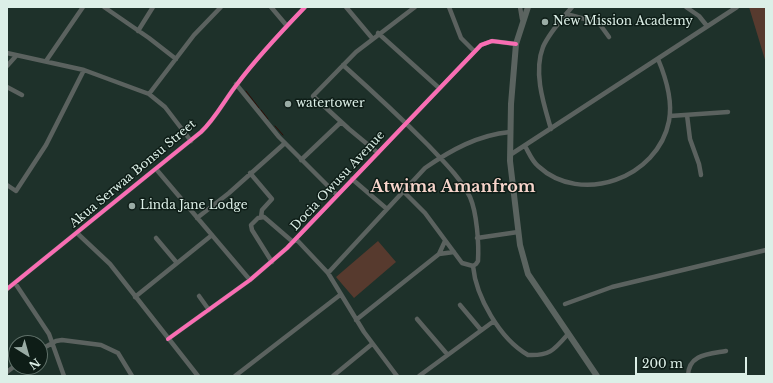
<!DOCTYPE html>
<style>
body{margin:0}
#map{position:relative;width:773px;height:383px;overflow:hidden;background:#1e312a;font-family:"Libre Baskerville",serif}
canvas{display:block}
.frame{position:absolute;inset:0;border:8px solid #dcefe7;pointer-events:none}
.north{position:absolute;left:8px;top:335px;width:40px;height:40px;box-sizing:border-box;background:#0e1d17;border:1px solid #60716a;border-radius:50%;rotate:143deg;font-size:11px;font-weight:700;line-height:16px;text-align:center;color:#dcefe7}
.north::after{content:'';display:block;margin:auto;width:14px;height:18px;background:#9aaca5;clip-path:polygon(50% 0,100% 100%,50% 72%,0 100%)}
.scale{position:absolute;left:635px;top:357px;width:112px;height:18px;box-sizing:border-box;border:2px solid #dcefe7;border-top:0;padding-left:5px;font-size:12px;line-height:14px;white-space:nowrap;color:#dcefe7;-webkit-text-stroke:3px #0e1d17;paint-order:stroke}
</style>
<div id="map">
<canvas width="773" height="383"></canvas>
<div class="frame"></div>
<div class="north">N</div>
<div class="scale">200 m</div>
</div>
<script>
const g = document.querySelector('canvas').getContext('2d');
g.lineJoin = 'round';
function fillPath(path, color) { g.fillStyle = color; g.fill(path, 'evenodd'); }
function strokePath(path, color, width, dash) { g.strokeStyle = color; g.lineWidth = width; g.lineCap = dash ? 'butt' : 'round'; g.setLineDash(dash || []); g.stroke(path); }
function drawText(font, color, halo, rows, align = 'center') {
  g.font = font + ' "Libre Baskerville",serif'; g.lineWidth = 3; g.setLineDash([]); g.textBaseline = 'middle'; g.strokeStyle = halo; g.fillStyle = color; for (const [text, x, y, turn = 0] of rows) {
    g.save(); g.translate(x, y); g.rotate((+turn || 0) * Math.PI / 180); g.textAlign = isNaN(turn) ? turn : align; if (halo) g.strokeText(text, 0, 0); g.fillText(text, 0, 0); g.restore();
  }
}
fillPath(new Path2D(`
 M749,7h17v56z
 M378,241l18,21 -42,36 -18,-21z`), '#573a2e');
strokePath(new Path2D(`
 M246,91l13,17
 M261,110l7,9
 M275,126l8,9`), '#310b04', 1);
strokePath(new Path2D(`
 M104,7l45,31 27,21
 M271,7l16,19
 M346,7l26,31
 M449,7l12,31 13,13
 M520,7l2,12
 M686,7l13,9 8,10
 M566,14l19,5h11l13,18
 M138,31l15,-24
 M378,33l61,55
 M7,53l77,17 65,24 16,13 26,34
 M46,61l37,-54
 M343,65c29,26 57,52 85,80 15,16 32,32 42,52 7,16 9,47 8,64l-2,3 -3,2c3,31 27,73 55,89 22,1 26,-5 40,-21
 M7,66l9,-10
 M236,84l43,53 58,58
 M7,87l15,8
 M149,94l45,-59 27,-28
 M687,115l3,24 9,25 2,11
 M670,116l58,-4
 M551,129c-7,-24 -18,-56 -8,-82 6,-14 19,-28 29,-40
 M525,146c4,7 7,15 13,20 43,40 120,12 131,-45 4,-21 -3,-43 -11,-62
 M378,153l-29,-24 -36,-33 43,-44 59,-45
 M510,155l227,-148
 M301,160l40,-38
 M156,169l94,111
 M250,173l22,26 -10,11 -1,7
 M352,179l35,30
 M7,185l9,6 30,-46 38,-75
 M403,191l22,22 37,50 11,3
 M197,218l32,-25 56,-50
 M77,233l33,31 88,112
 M156,238l21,25
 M477,238l41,-6
 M296,239l32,34 36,59 33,44
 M439,254l15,-2
 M272,262l-20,-32 -1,-5 7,-7 6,-1 29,25
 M328,273l97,-105c26,-18 53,-33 85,-36
 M15,283l34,51 15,42
 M7,289l194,-157c15,-14 24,-33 37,-49 20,-27 44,-52 67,-76
 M199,296l10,14
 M135,297l77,-62
 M565,304l47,-17 154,-37
 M460,305l21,25
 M417,319l30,35
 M356,320l83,-66 6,-13
 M168,339l82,-59 37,-32 194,-203 11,-4 24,3
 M40,350l16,-9 6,-1 39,5 17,8 14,23
 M7,372l9,-7
 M235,376l105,-81
 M333,376l39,-32
 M419,376l75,-55
 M688,376c0,-22 21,-22 38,-25`), '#5b625f', 4.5);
strokePath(new Path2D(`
 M528,7l-12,37 -5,60 -1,57 10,84 8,29 69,102`), '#5b6460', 6);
strokePath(new Path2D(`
 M7,289l194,-157c15,-14 24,-33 37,-49 20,-27 44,-52 67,-76
 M168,339l82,-59 37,-32 194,-203 11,-4 24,3`), '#f96db3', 4);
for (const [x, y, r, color] of [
 [545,22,4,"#9aaca5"],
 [288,104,4,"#9aaca5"],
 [132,206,4,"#9aaca5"]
]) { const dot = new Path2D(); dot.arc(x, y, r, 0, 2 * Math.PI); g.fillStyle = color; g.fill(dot); strokePath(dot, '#0e1d17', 1.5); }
drawText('12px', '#dcefe7', '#0e1d17', [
 ["New Mission Academy",553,22],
 ["watertower",296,104],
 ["Linda Jane Lodge",140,206]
], 'left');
drawText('12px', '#dcefe7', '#0e1d17', [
 ["Akua Serwaa Bonsu Street",133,174,-40],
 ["Docia Owusu Avenue",338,181,-47]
]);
drawText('bold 16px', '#f7d5cb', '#0e1d17', [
 ["Atwima Amanfrom",453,187]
]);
</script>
